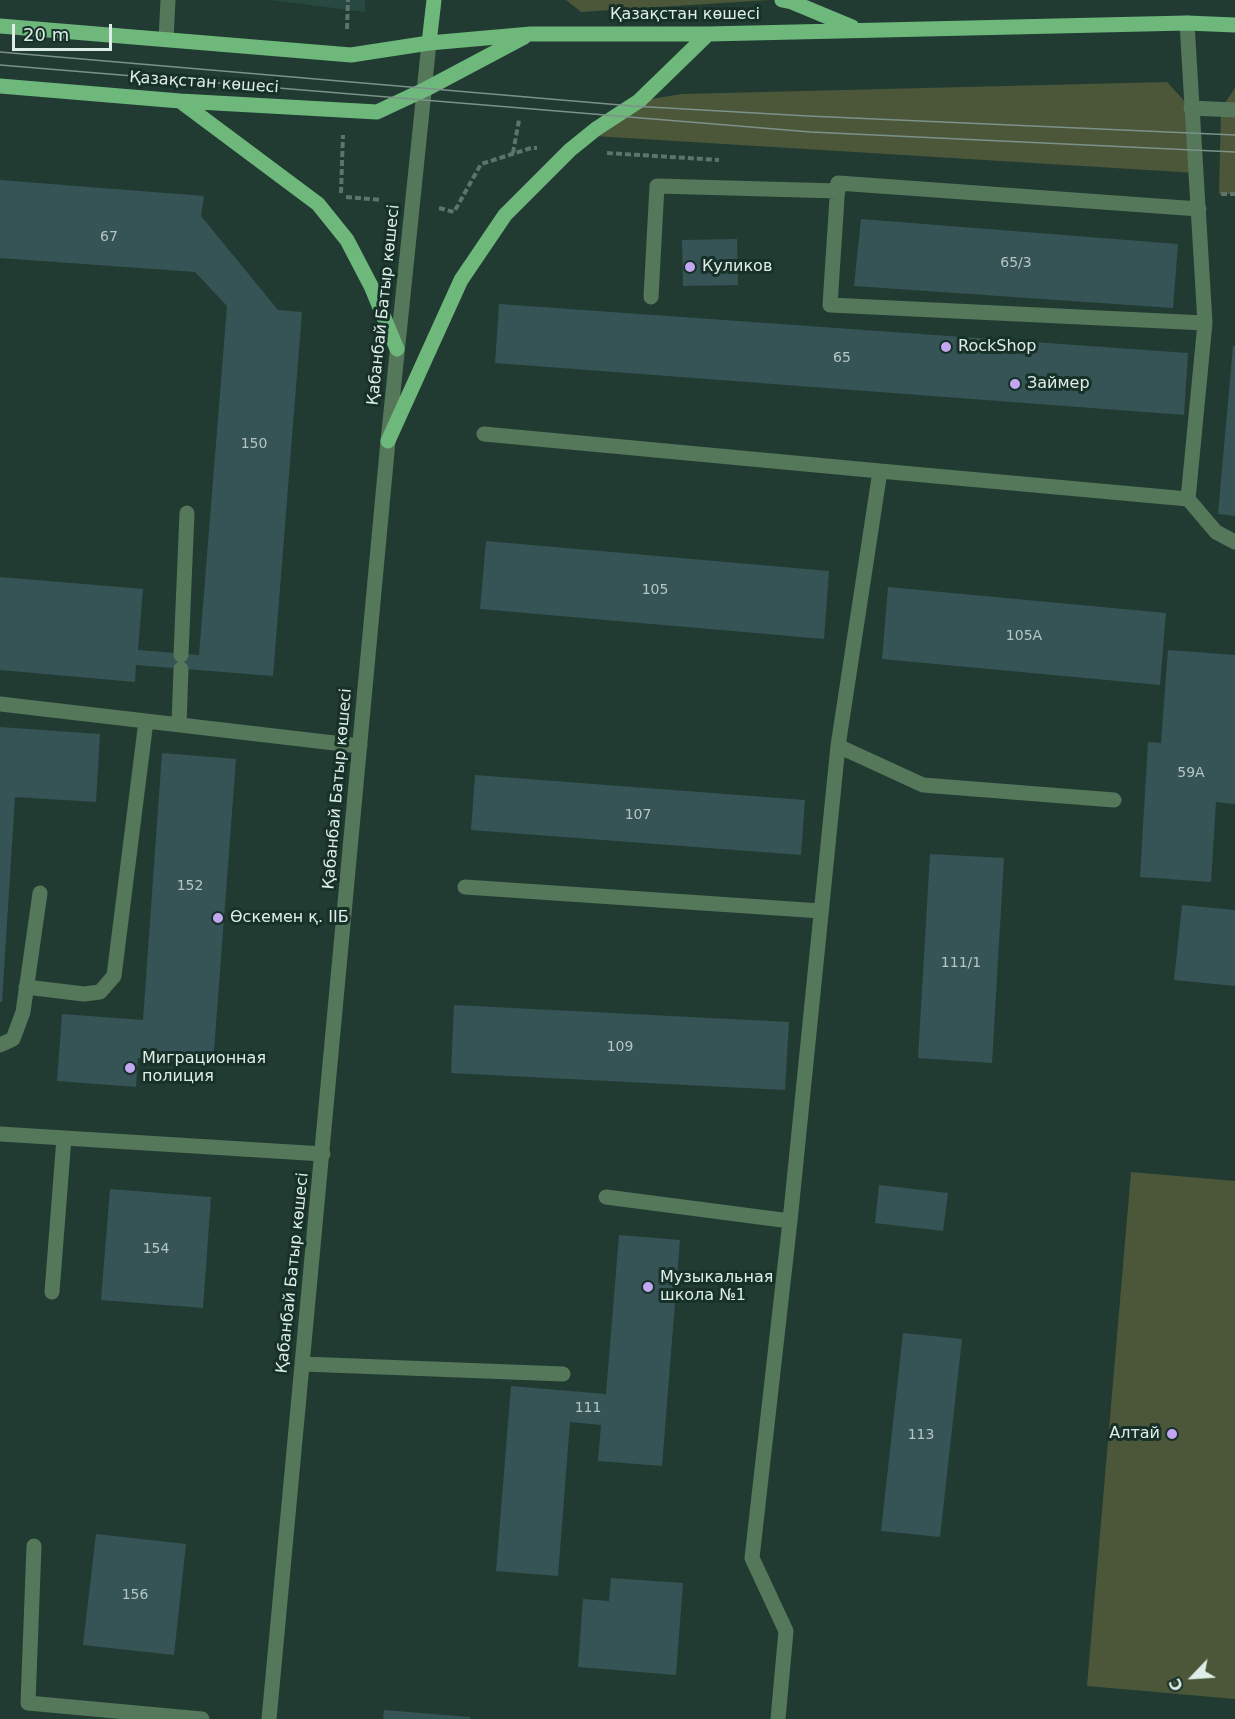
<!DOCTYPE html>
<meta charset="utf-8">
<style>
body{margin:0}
#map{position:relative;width:1235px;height:1719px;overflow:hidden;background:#213b33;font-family:"DejaVu Sans",sans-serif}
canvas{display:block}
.north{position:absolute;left:1163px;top:1647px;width:60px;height:60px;-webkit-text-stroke:4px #173129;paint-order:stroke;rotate:245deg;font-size:16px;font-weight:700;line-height:24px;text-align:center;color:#deede8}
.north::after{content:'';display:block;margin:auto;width:21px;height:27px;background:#deede8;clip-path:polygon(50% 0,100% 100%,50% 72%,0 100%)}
.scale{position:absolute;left:12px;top:24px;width:100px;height:27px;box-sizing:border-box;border:3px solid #deede8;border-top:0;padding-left:8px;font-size:18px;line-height:21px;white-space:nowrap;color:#deede8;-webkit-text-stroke:4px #173129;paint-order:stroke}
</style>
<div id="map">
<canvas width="1235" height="1719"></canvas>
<div class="north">С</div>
<div class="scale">20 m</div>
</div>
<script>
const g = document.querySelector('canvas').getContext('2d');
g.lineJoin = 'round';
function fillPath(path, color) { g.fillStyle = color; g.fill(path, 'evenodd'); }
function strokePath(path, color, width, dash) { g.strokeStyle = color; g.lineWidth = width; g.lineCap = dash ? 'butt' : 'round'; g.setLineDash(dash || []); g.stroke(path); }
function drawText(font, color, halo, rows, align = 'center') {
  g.font = font + ' "DejaVu Sans",sans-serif'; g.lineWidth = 6; g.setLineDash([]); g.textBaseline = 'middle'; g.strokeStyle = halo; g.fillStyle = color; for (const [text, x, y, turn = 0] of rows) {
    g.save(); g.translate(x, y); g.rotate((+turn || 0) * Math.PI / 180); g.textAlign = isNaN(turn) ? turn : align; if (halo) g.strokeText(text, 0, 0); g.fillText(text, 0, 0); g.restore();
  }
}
fillPath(new Path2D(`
 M271,0h94v12z`), '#27493f');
fillPath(new Path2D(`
 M566,0h203l-188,12z
 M1167,82l24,26 5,65 -602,-37 45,-35 43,-7z
 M1235,88v106h-16l2,-85z
 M1131,1172l104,9v518l-148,-13z`), '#4c5639');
fillPath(new Path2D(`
 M0,180l204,16 -3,20 77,94 24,2 -29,364 -137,-11 -1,17 -135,-12v-93l143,12 -5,61 61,5 28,-349 -32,-34 -195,-14z
 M861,219l317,25 -5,64 -319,-22z
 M737,239l1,46 -55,1 -1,-46z
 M499,304l689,49 -4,62 -689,-52z
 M1233,346h2v170l-17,-2z
 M486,541l343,30 -5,68 -344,-30z
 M888,587l278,26 -6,72 -278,-26z
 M1168,650l67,5v149l-19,-2 -5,80 -71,-5 8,-135 13,1z
 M0,727l100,7 -4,68 -81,-5 -13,205h-2z
 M162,753l74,6 -23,305 -75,-6 -2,29 -79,-6 5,-67 81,6z
 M475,775l330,25 -4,55 -330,-25z
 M930,854l74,4 -12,205 -74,-5z
 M1182,905l53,5v76l-61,-6z
 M454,1005l335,17 -4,68 -334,-17z
 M879,1185l69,8 -5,38 -68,-8z
 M110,1189l101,8 -8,111 -102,-8z
 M619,1235l61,5 -18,226 -64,-5 3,-36 -31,-3 -12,154 -62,-5 15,-185 95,8z
 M903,1333l59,6 -22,198 -59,-6z
 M96,1534l90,10 -12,111 -91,-10z
 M611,1578l72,5 -7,92 -98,-8 5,-68 26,2z
 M384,1710l86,7v2h-87z`), '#365355');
strokePath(new Path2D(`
 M347,29l1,-29
 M513,153l6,-33
 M607,153l112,7
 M341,193l2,-58
 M1221,194h14
 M346,197l35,3
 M439,208l15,4 27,-48 50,-16h6`), '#5d736c', 4, [6, 3]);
strokePath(new Path2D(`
 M166,39l2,-39
 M1191,108l44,2
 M1199,209l-361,-26 -8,122 375,18
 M651,297l6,-111 181,5
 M484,434l396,37
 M1188,499l28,33 19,10
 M181,655l6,-142
 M0,704l360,42
 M179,725l2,-56
 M838,746l85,39 191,15
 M465,887l356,24
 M26,987l58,7 16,-2 14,-16 32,-255
 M0,1045l13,-6 10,-27 17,-119
 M0,1134l323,20
 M606,1197l184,24 -38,337 34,73 -8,88
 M790,1221l48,-475 42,-275 308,28 17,-176 -18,-300
 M52,1292l12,-154
 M303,1364l260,10
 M34,1546l-6,157 174,16
 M269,1719l119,-1278 41,-398`), '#55775a', 15);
strokePath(new Path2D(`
 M782,0l10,2 60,25
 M0,26l351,29 78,-12 102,-9h177l479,-11 48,2
 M429,43l5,-43
 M0,86l180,15 197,11 49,-23 98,-52
 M180,101l138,103 29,36 24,46 26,63
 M388,441l73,-161 44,-65 65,-65 26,-21 43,-28 69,-67`), '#6fb87c', 15);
strokePath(new Path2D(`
 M0,52l632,54 176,10 427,19
 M0,65l811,67 424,20`), '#7d918b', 1.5);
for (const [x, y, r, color] of [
 [690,267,6,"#c3a7f2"],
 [946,347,6,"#c3a7f2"],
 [1015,384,6,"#c3a7f2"],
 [218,918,6,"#c3a7f2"],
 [130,1068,6,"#c3a7f2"],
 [648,1287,6,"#c3a7f2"],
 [1172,1434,6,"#c3a7f2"]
]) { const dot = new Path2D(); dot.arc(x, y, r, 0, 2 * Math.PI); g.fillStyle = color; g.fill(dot); strokePath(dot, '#173129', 2); }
drawText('14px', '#b4c6c3', null, [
 ["67",109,237],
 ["65/3",1016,263],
 ["65",842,358],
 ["150",254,444],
 ["105",655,590],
 ["105А",1024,636],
 ["59А",1191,773],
 ["107",638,815],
 ["152",190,886],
 ["111/1",961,963],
 ["109",620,1047],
 ["154",156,1249],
 ["111",588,1408],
 ["113",921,1435],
 ["156",135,1595]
]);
drawText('16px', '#deede8', '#173129', [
 ["Қазақстан көшесі",685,15],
 ["Қазақстан көшесі",204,83,4],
 ["Қабанбай Батыр көшесі",384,305,-84],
 ["Қабанбай Батыр көшесі",338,789,-85],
 ["Қабанбай Батыр көшесі",293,1273,-84]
]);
drawText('16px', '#deede8', '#173129', [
 ["Куликов",702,267],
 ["RockShop",958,347],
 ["Займер",1027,384],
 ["Өскемен қ. ІІБ",230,918],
 ["Миграционная",142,1059],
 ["полиция",142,1077],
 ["Музыкальная",660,1278],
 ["школа №1",660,1296],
 ["Алтай",1160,1434,"right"]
], 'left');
</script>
